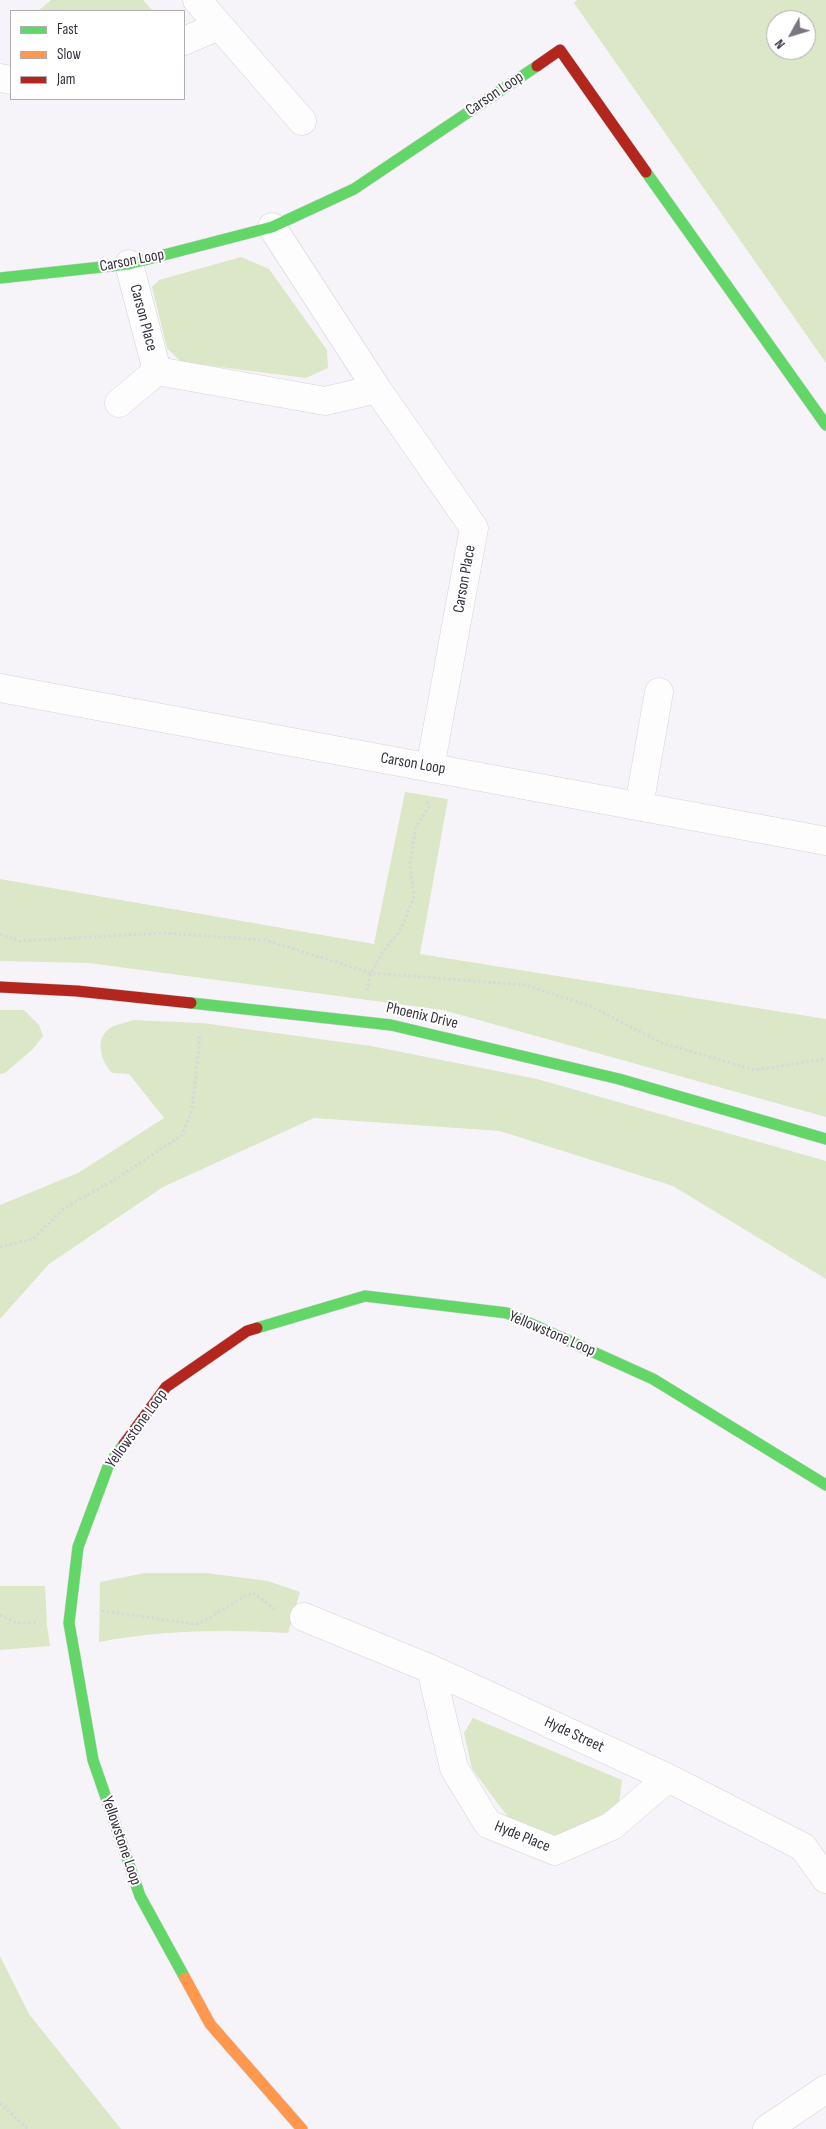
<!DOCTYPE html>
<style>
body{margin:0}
#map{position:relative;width:826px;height:2129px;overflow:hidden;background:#f6f4f9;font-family:"Sofia Sans Condensed",sans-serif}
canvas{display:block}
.legend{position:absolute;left:10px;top:10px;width:175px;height:90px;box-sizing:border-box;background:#fff;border:1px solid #afadb2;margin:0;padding:6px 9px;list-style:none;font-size:15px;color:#37313e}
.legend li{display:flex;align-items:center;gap:10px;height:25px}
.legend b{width:25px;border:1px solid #afadb2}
.north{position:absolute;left:766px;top:10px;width:50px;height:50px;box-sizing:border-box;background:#fff;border:1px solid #afadb2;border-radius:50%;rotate:231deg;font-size:14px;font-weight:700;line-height:20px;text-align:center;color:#37313e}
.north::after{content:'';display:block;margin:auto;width:18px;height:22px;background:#7a757f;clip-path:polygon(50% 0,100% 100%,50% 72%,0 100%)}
</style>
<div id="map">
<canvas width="826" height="2129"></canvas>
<ul class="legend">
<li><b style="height:6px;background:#63d668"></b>Fast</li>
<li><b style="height:6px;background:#ff974d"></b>Slow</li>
<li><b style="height:6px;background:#b3261e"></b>Jam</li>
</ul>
<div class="north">N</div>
</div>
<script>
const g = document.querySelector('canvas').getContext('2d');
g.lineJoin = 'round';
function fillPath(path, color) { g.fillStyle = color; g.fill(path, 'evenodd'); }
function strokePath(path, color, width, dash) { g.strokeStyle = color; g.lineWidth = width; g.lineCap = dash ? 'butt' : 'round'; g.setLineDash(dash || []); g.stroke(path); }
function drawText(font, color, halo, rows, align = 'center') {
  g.font = font + ' "Sofia Sans Condensed",sans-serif'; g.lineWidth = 4; g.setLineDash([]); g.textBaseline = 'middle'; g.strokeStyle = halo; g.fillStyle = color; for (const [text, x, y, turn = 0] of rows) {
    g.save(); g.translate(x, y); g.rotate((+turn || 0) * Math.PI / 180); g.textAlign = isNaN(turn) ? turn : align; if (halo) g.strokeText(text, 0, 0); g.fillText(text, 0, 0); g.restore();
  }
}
fillPath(new Path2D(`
 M51,0h92l10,11h-115z
 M577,0h249v363l-252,-360zM776,20h30v30h-30z
 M241,257l28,12 58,81 1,18 -22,10 -125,-16 -14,-14 -15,-61 7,-7z
 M405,792l43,7 -28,155 406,65v98l-383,-107 -354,-47 -89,-2v-82l374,65z
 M0,1010h24l15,15 4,11 -10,13 -28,24 -5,1z
 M133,1020l69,3 169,23 166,33 289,82v118l-153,-93 -173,-55 -186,-13 -151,69 -114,77 -49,55v-114l78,-32 86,-55 -35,-44 -17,-1c-11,-12 -18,-34 -2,-45 6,-4 16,-5 23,-8z
 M145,1573h61l62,8 32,11 -12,41c-63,-4 -128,-3 -189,9l1,-60z
 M0,1586h45l2,39 3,21 -50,4z
 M473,1718l149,62 -3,23 -28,19 -35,15 -39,-8 -45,-60 -8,-36z
 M0,1956l29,58 92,115h-121z`), '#dce7c7');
const street = new Path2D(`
 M197,0l105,121
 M184,41l35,-15
 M0,78l11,2
 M272,227l105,162 97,139 -44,240
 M129,264l28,107 168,30 52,-12
 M119,403l38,-32
 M0,688l826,153
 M639,806l20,-114
 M304,1617l127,52 237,109 135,69 23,32
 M431,1669l23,99 34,56 67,27 57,-25 56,-48
 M767,2129l59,-40`);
const fast = new Path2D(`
 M646,172l180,253
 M0,278l129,-14 143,-37 82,-38 183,-123
 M191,1003l200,22 228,54 207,60
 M257,1328l108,-32 142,17 146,66 173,106
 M124,1444l-15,20 -31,83 -9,76 24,137 47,136 45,82`);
const slow = new Path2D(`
 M185,1978l25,46 92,105`);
const jam = new Path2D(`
 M537,66l23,-16 86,122
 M0,987l77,4 114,12
 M124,1444l42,-57 81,-56 10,-3`);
strokePath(street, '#d4d1d9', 29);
strokePath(fast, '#d4d1d9', 12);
strokePath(slow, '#d4d1d9', 12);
strokePath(jam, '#d4d1d9', 12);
strokePath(new Path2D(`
 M0,934l20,7 143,-8 102,7 106,33 154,12 65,21 72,37 93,27 71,-11
 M367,991l4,-18 12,-22 17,-20 14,-34 -4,-34 6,-37 13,-19 -3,-7
 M0,1247l33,-8 30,-30 56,-32 63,-42 10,-25 8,-74
 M102,1611l94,13c21,-8 37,-23 57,-31l22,16
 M0,1615l17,8 20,-1
 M0,2103l28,26`), '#d8d7da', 3, [2.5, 2.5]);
strokePath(street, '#fefdfe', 28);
strokePath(fast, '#63d668', 11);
strokePath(slow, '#ff974d', 11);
strokePath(jam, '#b3261e', 11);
drawText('16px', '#37313e', '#fff', [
 ["Carson Loop",495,94,-34],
 ["Carson Loop",132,261,-11],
 ["Carson Place",143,318,75],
 ["Carson Place",465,579,-80],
 ["Carson Loop",413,764,10],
 ["Phoenix Drive",422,1016,13],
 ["Yellowstone Loop",552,1334,23],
 ["Yellowstone Loop",137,1429,-54],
 ["Hyde Street",574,1735,25],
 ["Hyde Place",522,1837,22],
 ["Yellowstone Loop",121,1841,71]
]);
</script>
